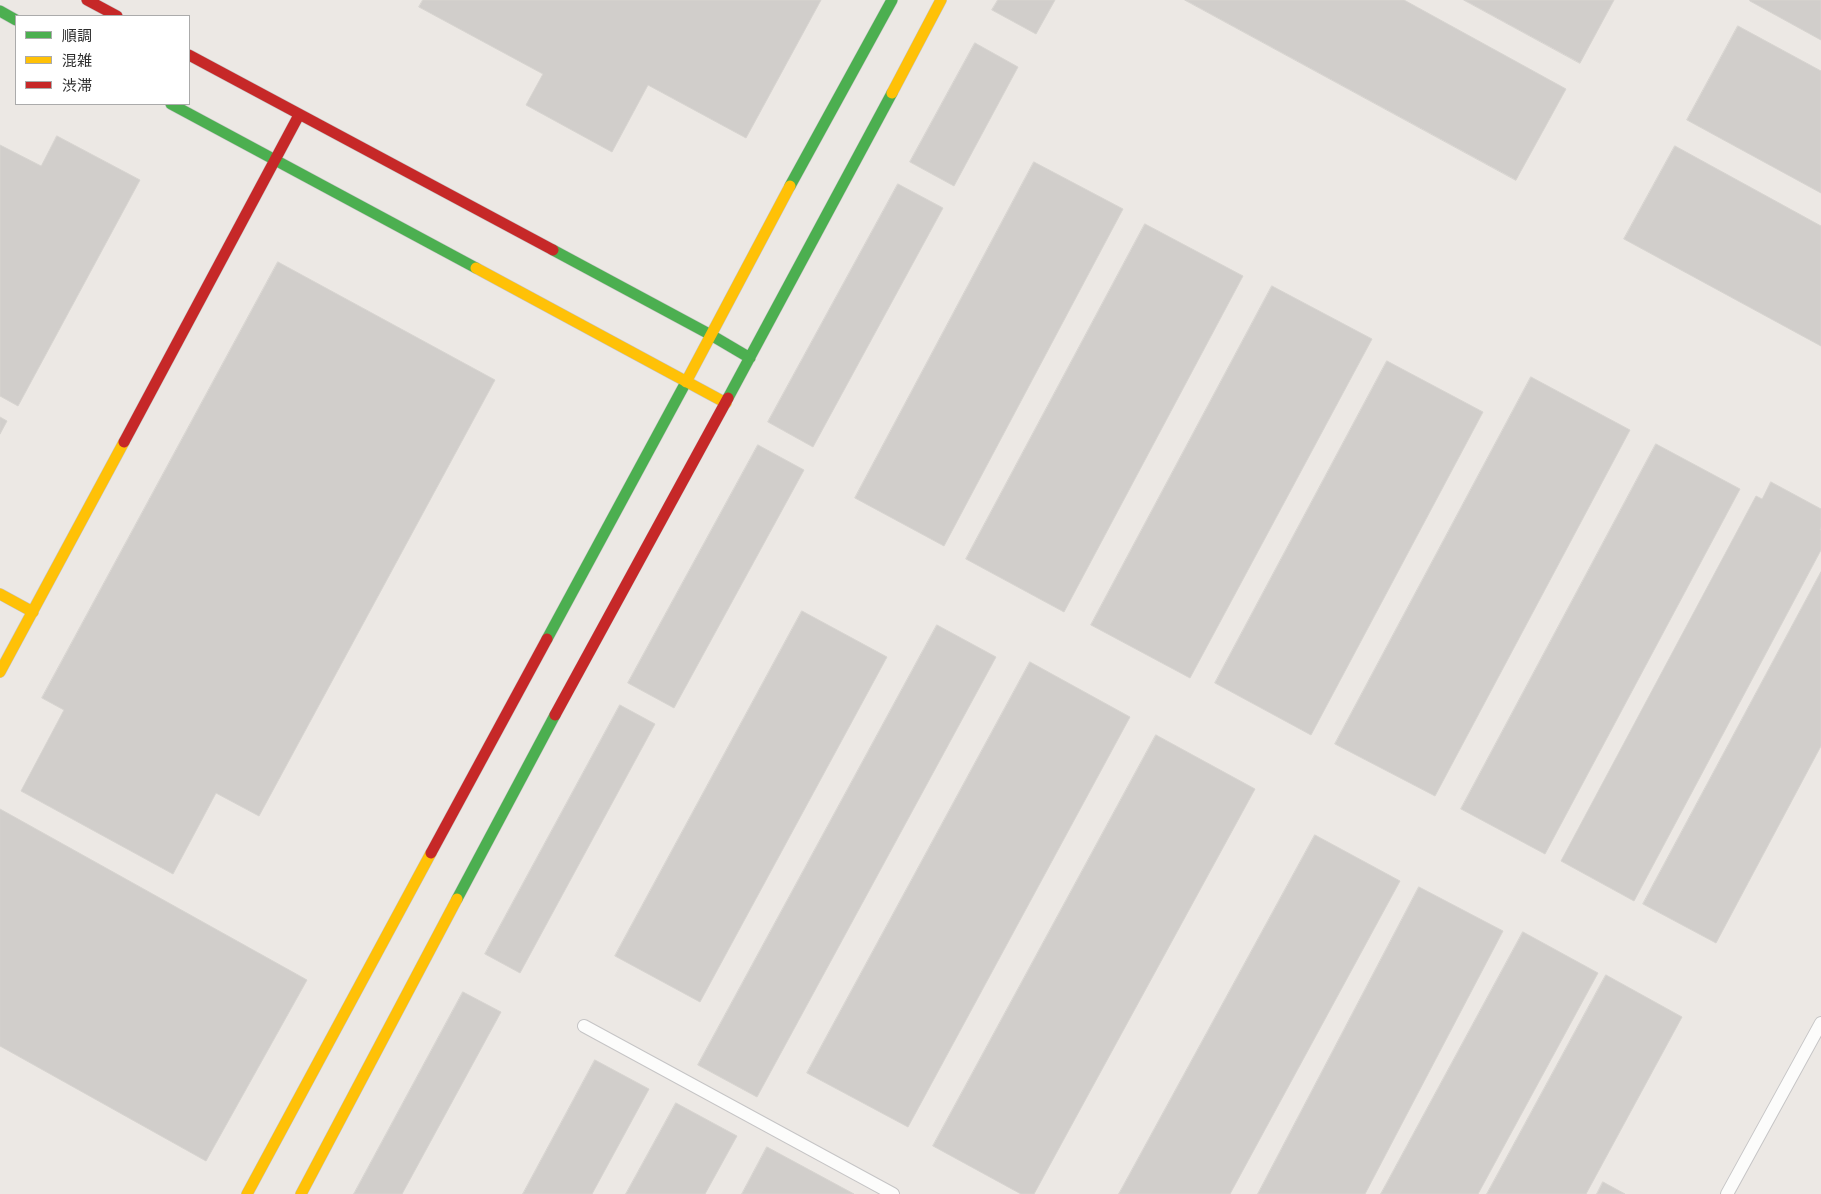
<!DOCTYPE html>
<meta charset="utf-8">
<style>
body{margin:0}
#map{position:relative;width:1821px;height:1194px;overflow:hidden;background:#ece8e4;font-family:Inter,"Noto Sans JP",sans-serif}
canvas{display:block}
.legend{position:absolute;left:15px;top:15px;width:175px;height:90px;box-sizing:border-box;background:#fff;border:1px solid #ababab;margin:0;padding:6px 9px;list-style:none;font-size:15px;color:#2e2e2e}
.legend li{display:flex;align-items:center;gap:10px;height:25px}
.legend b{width:25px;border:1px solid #ababab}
</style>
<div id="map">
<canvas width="1821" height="1194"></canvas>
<ul class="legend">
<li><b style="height:6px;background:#4caf50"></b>順調</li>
<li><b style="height:6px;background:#ffc107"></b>混雑</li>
<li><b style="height:6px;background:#c62828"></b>渋滞</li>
</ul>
</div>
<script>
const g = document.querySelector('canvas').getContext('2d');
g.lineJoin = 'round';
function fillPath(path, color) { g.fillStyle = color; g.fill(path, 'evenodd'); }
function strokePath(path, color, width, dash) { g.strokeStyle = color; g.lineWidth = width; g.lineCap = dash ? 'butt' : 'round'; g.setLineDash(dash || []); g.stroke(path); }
const building = new Path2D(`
 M423,0h398l-75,138 -98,-53 -36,67 -86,-47 17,-31 -124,-67z
 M998,0h57l-19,34 -44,-24z
 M1185,0h219l162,89 -50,91z
 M1464,0h150l-34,63z
 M1750,0h71v40l-71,-39z
 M1738,26l83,45v122l-134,-73z
 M975,43l43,24 -64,119 -44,-24z
 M57,136l83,44 -122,226 -18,-10v-251l41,21z
 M1675,146l146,80v120l-197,-107z
 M1034,162l89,47 -179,337 -89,-48z
 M898,184l45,24 -130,239 -45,-25z
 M1145,224l98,52 -179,336 -98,-53z
 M278,262l217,118 -236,436 -43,-23 -43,81 -152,-83 43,-81 -22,-12z
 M1272,286l100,53 -182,339 -99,-53z
 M1387,361l96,51 -172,323 -96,-52z
 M1531,377l99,53 -195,366 -100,-52z
 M0,417l7,4 -7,13z
 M1656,444l84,45 -195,365 -84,-45z
 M758,445l46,25 -130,238 -46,-25z
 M1771,482l50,27v18l-1,3h1v20l-187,351 -73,-40 195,-365 6,3z
 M1821,572v174l-105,197 -73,-39z
 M802,611l85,46 -187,345 -85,-46z
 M937,625l59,32 -239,440 -59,-32z
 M1030,662l100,55 -222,410 -101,-54z
 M620,705l35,19 -135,249 -35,-19z
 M1156,735l99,54 -221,405h-13l-88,-48z
 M0,809l307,171 -101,181 -206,-115z
 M1315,835l85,46 -170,313h-111z
 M1419,887l84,44 -138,263h-107z
 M1523,932l75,41 -120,221h-97z
 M1606,975l76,42 -96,177h-99z
 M463,992l38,20 -99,182h-48z
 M595,1060l54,29 -57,105h-69z
 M676,1103l61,33 -32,58h-79z
 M767,1147l87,47h-112z
 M1603,1182l22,12h-28z`);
fillPath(building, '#d1cecb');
strokePath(building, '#d7d4d0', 1);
const lane = new Path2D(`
 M584,1026l309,168
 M1727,1194l94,-171`);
const fast = new Path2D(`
 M0,11l16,9
 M171,104l305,164
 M790,186l102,-186
 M553,250l158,85 39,23
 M728,398l164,-305
 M547,639l139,-257
 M457,899l98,-184`);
const slow = new Path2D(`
 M892,93l49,-93
 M476,268l250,135
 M686,382l104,-196
 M0,594l33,18
 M0,672l124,-230
 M247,1194l184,-341
 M301,1194l156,-295`);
const jam = new Path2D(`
 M87,0l30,16
 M189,55l364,195
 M124,442l175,-327
 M555,715l173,-317
 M431,853l116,-214`);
strokePath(lane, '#c5c4c5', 14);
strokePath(fast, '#c5c4c5', 12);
strokePath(slow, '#c5c4c5', 12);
strokePath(jam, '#c5c4c5', 12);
strokePath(lane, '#fcfcfb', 12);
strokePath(fast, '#4caf50', 11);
strokePath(slow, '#ffc107', 11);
strokePath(jam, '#c62828', 11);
</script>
